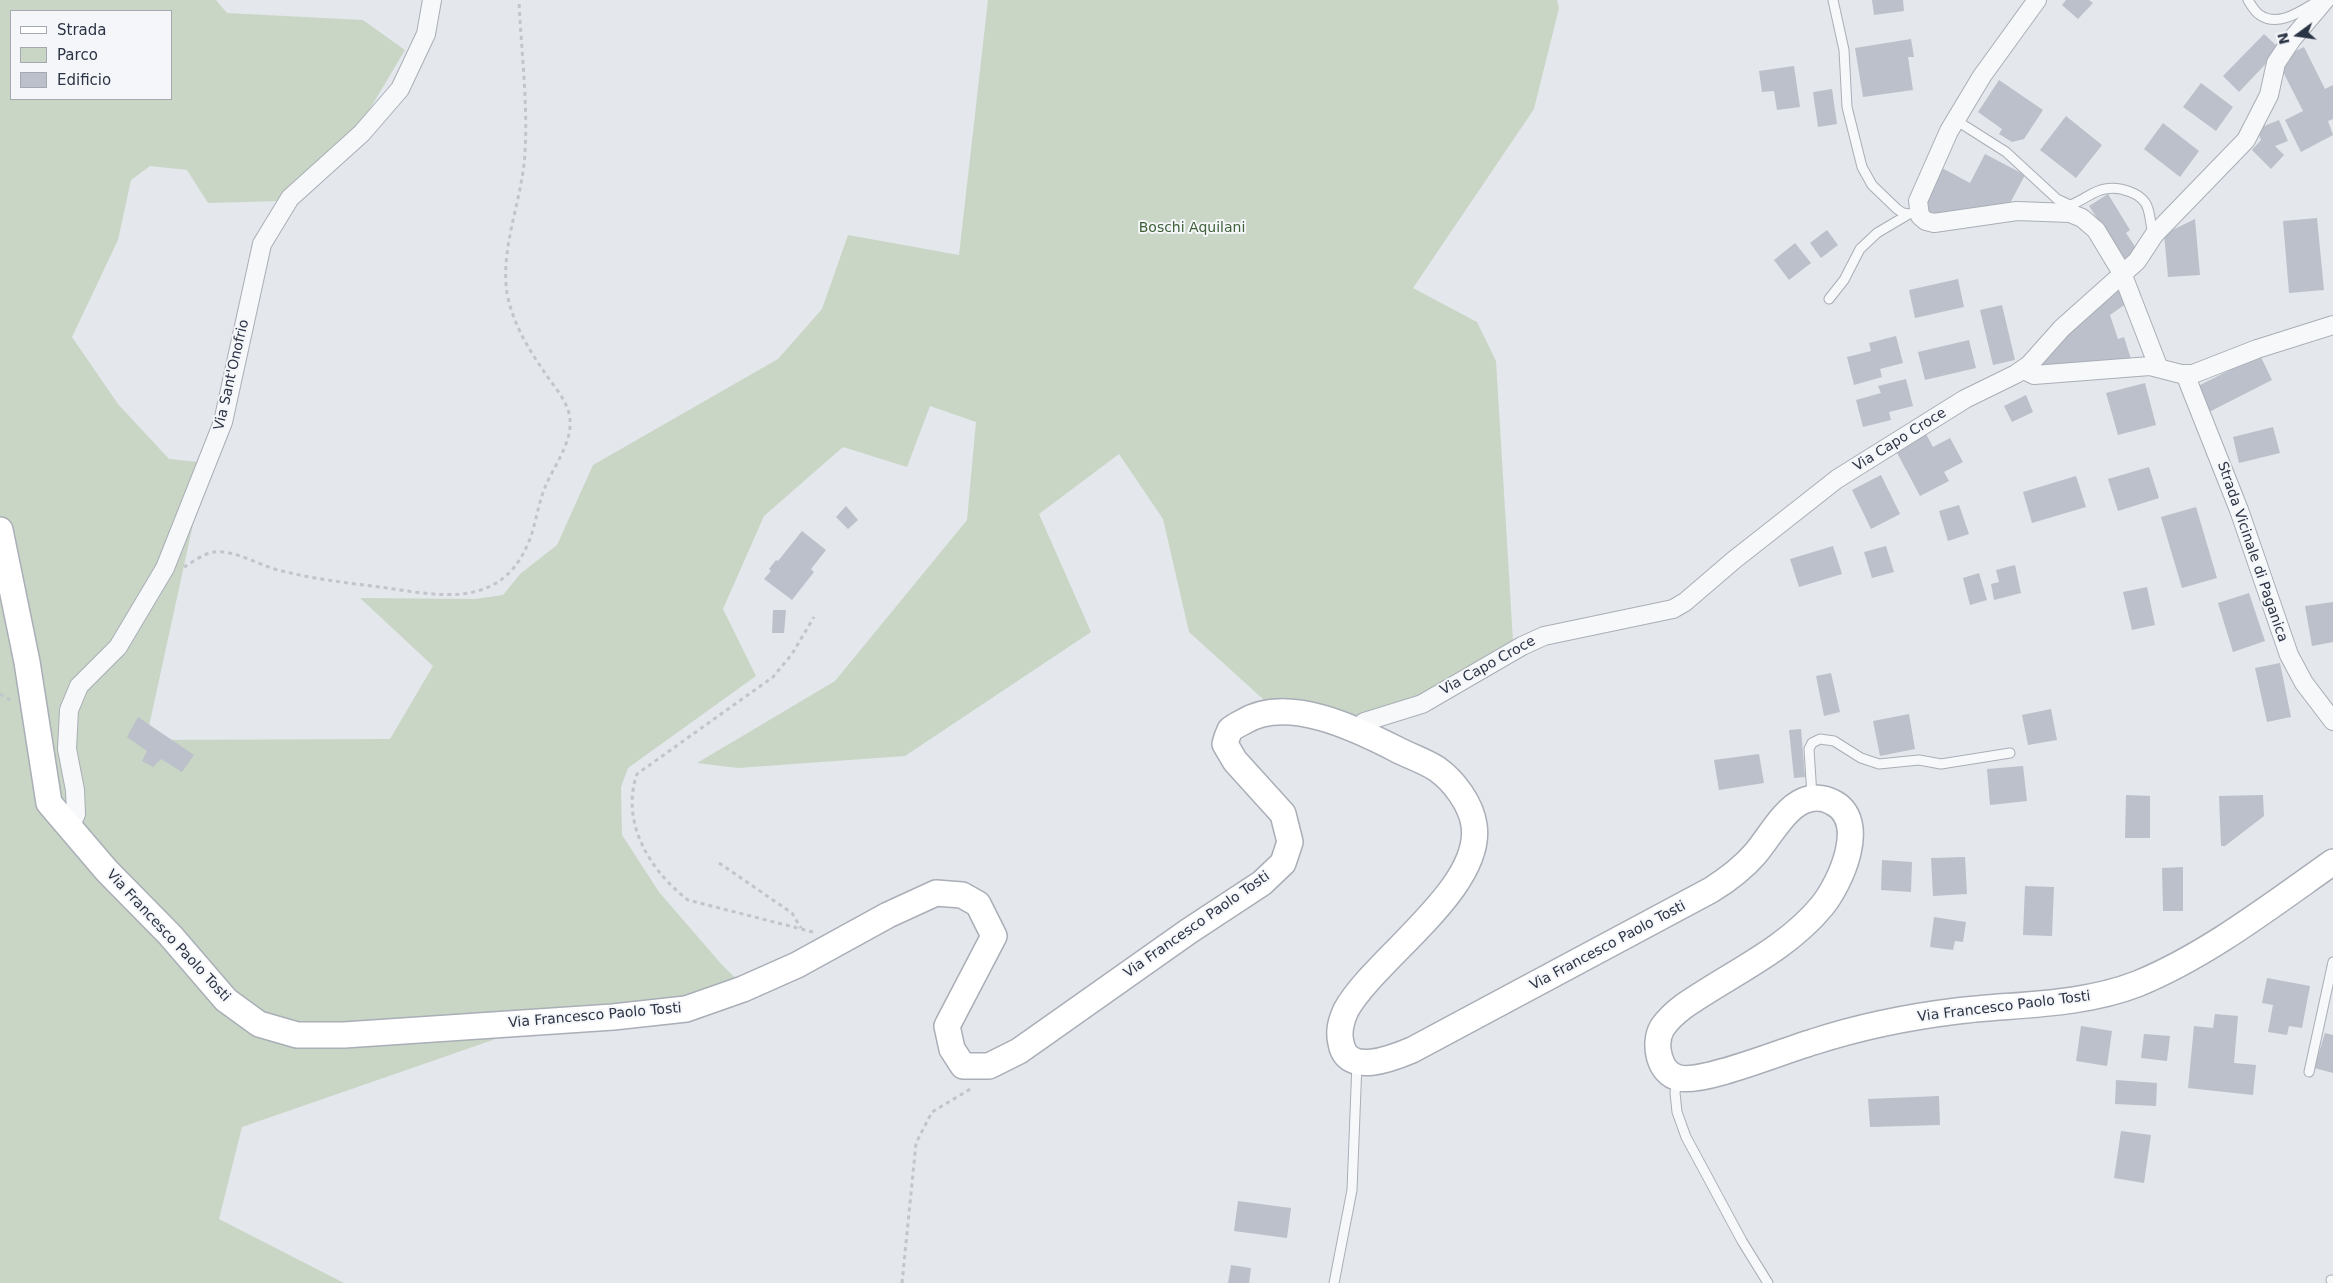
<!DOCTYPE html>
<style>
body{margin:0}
#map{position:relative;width:2333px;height:1283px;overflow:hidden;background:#e4e7ec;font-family:"DejaVu Sans",sans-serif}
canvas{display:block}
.legend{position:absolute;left:10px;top:10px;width:162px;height:90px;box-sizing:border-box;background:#f4f6f9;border:1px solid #a4a8b1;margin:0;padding:6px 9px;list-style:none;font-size:15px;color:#2b3445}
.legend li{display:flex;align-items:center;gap:10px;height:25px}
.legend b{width:25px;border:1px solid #a4a8b1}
.north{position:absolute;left:2273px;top:10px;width:50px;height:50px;-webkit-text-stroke:4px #f4f6f9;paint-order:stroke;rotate:256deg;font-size:14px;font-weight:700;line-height:20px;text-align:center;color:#2b3445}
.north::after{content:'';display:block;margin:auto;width:18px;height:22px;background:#2b3445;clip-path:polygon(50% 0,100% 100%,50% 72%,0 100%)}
</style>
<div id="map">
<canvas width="2333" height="1283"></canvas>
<ul class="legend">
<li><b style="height:6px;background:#fff"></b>Strada</li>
<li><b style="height:14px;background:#c9d6c5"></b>Parco</li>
<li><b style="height:14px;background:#bbc0ca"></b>Edificio</li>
</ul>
<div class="north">N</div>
</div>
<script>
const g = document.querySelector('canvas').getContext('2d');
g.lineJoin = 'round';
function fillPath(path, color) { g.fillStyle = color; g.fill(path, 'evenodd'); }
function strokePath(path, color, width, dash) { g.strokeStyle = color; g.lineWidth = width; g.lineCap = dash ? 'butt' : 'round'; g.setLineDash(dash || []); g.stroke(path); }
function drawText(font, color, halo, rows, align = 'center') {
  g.font = font + ' "DejaVu Sans",sans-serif'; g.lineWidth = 4; g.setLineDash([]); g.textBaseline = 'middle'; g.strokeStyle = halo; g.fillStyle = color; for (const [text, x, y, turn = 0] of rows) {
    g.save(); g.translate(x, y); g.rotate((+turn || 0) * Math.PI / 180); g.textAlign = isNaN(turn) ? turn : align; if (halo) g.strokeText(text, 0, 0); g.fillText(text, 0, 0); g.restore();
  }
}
fillPath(new Path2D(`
 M0,0h216l11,13 136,7 42,30 -47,79 -78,72 -72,2 -21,-33 -37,-4 -19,14 -13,60 -46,97 46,67 51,55 40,4 -14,52 -49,225 244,-1 43,-73 -73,-68 115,1 28,-4 17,-21 37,-29 36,-80 185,-106 44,-50 26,-74 111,20 29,-255h569l2,8 -25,101 -121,179 64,34 19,39 17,280 -11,18 -138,63 -28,-13 -72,-9 -75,-68 -26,-113 -44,-65 -80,60 52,118 -186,124 -167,12 -41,-5 138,-82 132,-161 9,-98 -46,-16 -23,61 -64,-20 -79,69 -41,93 33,67 -128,92 -7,19 1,48 37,57 64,74 17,16 -56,18 -145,24 -297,103 -23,92 125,64h-344zM11,11h160v88h-160z`), '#c9d6c5');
fillPath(new Path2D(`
 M1872,0h31l1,11 -30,4z
 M2066,0h23l4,3 -15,16 -16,-14z
 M2264,34l16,15 -41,43 -16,-16z
 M1911,39l3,18h-6l5,33 -50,7 -8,-49z
 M2304,47l21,42 8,-4v34l-5,2 5,14 -32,17 -16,-32 18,-9 -23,-45 10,-5 -3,-6z
 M1794,66l6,41 -23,3 -3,-19 -12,1 -3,-21z
 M1999,80l44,30 -19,29 -12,3 -13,-8 3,-5 -24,-17z
 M2201,83l32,24 -17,24 -33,-24z
 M1832,89l5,35 -19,3 -5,-35z
 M2066,116l36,29 -26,33 -36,-28z
 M2279,120l9,21 -13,5 9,9 -13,14 -19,-19 9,-10 -4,-11z
 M2163,123l36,28 -19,26 -36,-28z
 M1985,154l40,21 -17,32 -74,7 -13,-6 21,-40 28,15z
 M2108,194l22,36 -4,3 12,18 -14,9 -35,-54z
 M2317,218l7,72 -35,3 -6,-72z
 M2195,219l5,56 -32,2 -4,-43z
 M1827,230l11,15 -17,13 -11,-15z
 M1795,243l16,20 -22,17 -15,-20z
 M1958,279l6,28 -49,11 -6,-28z
 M2122,283l8,18 -20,14 8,24 6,-2 7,22 -88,6 -2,-4 19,-23z
 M2002,305l13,55 -22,5 -13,-55z
 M1896,336l7,27 -23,6 2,8 -28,8 -7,-28 24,-6 -2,-8z
 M1969,340l7,28 -51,12 -7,-28z
 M2260,355l12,25 -63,32 -13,-25z
 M1906,379l7,27 -24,6 2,8 -28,7 -7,-27 25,-7 -3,-7z
 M2145,383l11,42 -38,10 -12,-42z
 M2026,395l7,17 -21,10 -8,-16z
 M2273,427l7,26 -41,10 -6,-26z
 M1926,434l7,13 17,-9 13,24 -19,10 5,9 -29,15 -24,-45z
 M2149,467l10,31 -41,13 -10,-32z
 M1881,475l19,39 -29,15 -19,-39z
 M2076,476l10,31 -54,16 -9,-31z
 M1959,505l10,29 -21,7 -9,-30z
 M846,506l12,14 -10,9 -12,-12z
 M2196,507l21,71 -35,10 -21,-71z
 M802,531l24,19 -15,19 3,3 -22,28 -28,-21 7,-8 -2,-2 7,-9 2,1z
 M1833,546l9,28 -43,13 -9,-28z
 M1886,546l8,26 -22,6 -8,-26z
 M2015,565l6,28 -27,7 -3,-16 8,-2 -3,-12z
 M1979,573l8,27 -17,5 -7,-27z
 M2147,587l8,38 -23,5 -9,-38z
 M2249,593l16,48 -32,11 -15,-49z
 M2333,602v40l-21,4 -7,-40z
 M773,610h13l-2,23h-12z
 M2280,663l11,54 -24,5 -12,-54z
 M1831,673l9,39 -16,4 -8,-40z
 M2051,709l6,31 -29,5 -6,-30z
 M1909,714l6,35 -35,7 -7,-35z
 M138,717l56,38 -12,17 -21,-13 -8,8 -11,-6 5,-10 -20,-14z
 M1801,729l4,48 -11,1 -5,-48z
 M1759,754l5,29 -45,7 -5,-30z
 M2023,766l4,35 -37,4 -3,-36z
 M2126,795l24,1v42h-25z
 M2263,795l1,21 -39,30h-4l-2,-50z
 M1965,857l2,37 -34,2 -2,-38z
 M1882,860l30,2 -1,30 -30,-2z
 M2183,867v44h-20l-1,-43z
 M2025,886l29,1 -2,49 -29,-1z
 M1934,917l32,5 -3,20 -8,-1 -2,9 -23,-3z
 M2267,978l43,8 -8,42 -13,-2 -2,9 -19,-3 5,-27 -11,-2z
 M2215,1014l23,2 -4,47 22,2 -3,30 -65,-7 6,-62 19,2z
 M2081,1026l31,5 -5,35 -31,-5z
 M2325,1033l8,2v38l-19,-5z
 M2144,1034l26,2 -3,25 -26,-3z
 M2116,1080l41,3 -1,23 -41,-2z
 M1939,1096l1,29 -70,2 -2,-28z
 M2121,1131l30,4 -7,48 -30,-5z
 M1238,1201l53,7 -4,30 -53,-7z
 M1231,1265l20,3 -2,15h-21z`), '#bbc0ca');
const lane = new Path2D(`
 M1833,0l11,50 3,57 15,60 10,18 25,24 6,4 7,1
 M2248,0c3,5 7,12 12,15 19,13 42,-5 58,-14
 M1954,119l52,33 51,47 13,6c13,-4 22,-14 35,-16 14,-3 39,4 43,20 3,9 2,17 6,26
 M1829,299l15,-19 16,-31 17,-16 32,-19
 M1812,796l-3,-47 3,-6 8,-4 14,2 27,17 18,6 40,-4 22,4 69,-11
 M2309,1072l24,-110
 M1677,1079l-2,14 2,19 9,25 56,104 26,42
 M2331,1280h2
 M1334,1283l18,-93 5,-127`);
const street = new Path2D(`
 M2037,0l-55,76 -33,55 -31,70 2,15 6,5 8,2 83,-12 53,2 12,5 14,12 26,43 36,93
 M2024,370l10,5 116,-9 31,8h12l64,-25 76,-24
 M2185,374l54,136 50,145 15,28 29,38
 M1360,731l4,-9 58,-18 100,-58 22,-10 129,-27 12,-7 49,-42 103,-81 128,-80 51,-25 13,-9 33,-37 75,-67 17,-26 92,-95 23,-45 7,-32 16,-24 33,-39
 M70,828l6,-14 -1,-24 -8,-41 2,-39 10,-24 39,-39 47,-79 58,-146 39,-178 28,-46 72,-65 38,-44 26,-55 6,-34`);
const secondary = new Path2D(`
 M0,530l27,132 22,141 58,68 63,64 56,65 33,24 38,11h47l269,-18 73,-8 57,-20 54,-24 91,-50 48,-22 26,2 16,9 16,32 -47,90 5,23 11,17h26l30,-15 170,-120 73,-48 21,-20 7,-21 -7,-28 -48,-53 -10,-17c1,-4 3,-10 5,-14 3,-3 9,-6 13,-8 44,-27 112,6 153,27 13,7 29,12 41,20 17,12 34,35 37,56 10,63 -100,134 -128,185 -5,11 -8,21 -5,33 6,34 52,15 71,7l299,-160c16,-10 31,-21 44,-36 13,-15 29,-45 48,-53 9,-4 20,-4 29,1 38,18 8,82 -10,104 -36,44 -92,68 -138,100 -8,6 -16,13 -22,22 -9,16 -3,46 17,50 24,6 106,-28 134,-36 46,-15 95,-25 144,-31 59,-7 123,-5 180,-27 69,-28 135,-79 196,-122`);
strokePath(lane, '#a9aeb7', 11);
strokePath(street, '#a9aeb7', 20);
strokePath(secondary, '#a9aeb7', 28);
strokePath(new Path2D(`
 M184,567c9,-5 20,-14 30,-15 20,-3 48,15 68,19 32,8 65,12 98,16 56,8 117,23 146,-39 10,-20 11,-43 20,-63 10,-23 31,-49 22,-75 -5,-15 -17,-27 -25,-40 -16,-23 -31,-49 -36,-77 -7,-47 16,-95 18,-141 3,-49 -4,-103 -6,-152
 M0,694l12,7
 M719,863l73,50 9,15
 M813,932l-125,-32c-38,-29 -68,-78 -51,-126l136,-97 19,-23 22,-37
 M902,1283l14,-140 16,-31 40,-24`), '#c2c5cb', 3, [4, 4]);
strokePath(lane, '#f7f8fa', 9);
strokePath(street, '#f7f8fa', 18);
strokePath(secondary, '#fff', 25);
drawText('14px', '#3f6138', '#f4f6f9', [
 ["Boschi Aquilani",1192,228]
]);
drawText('14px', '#2b3445', '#f4f6f9', [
 ["Via Sant'Onofrio",232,375,-77],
 ["Via Capo Croce",1900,440,-32],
 ["Strada Vicinale di Paganica",2252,552,71],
 ["Via Capo Croce",1488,666,-29],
 ["Via Francesco Paolo Tosti",1197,925,-35],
 ["Via Francesco Paolo Tosti",168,936,47],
 ["Via Francesco Paolo Tosti",1608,946,-28],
 ["Via Francesco Paolo Tosti",2004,1007,-7],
 ["Via Francesco Paolo Tosti",595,1016,-5]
]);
</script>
